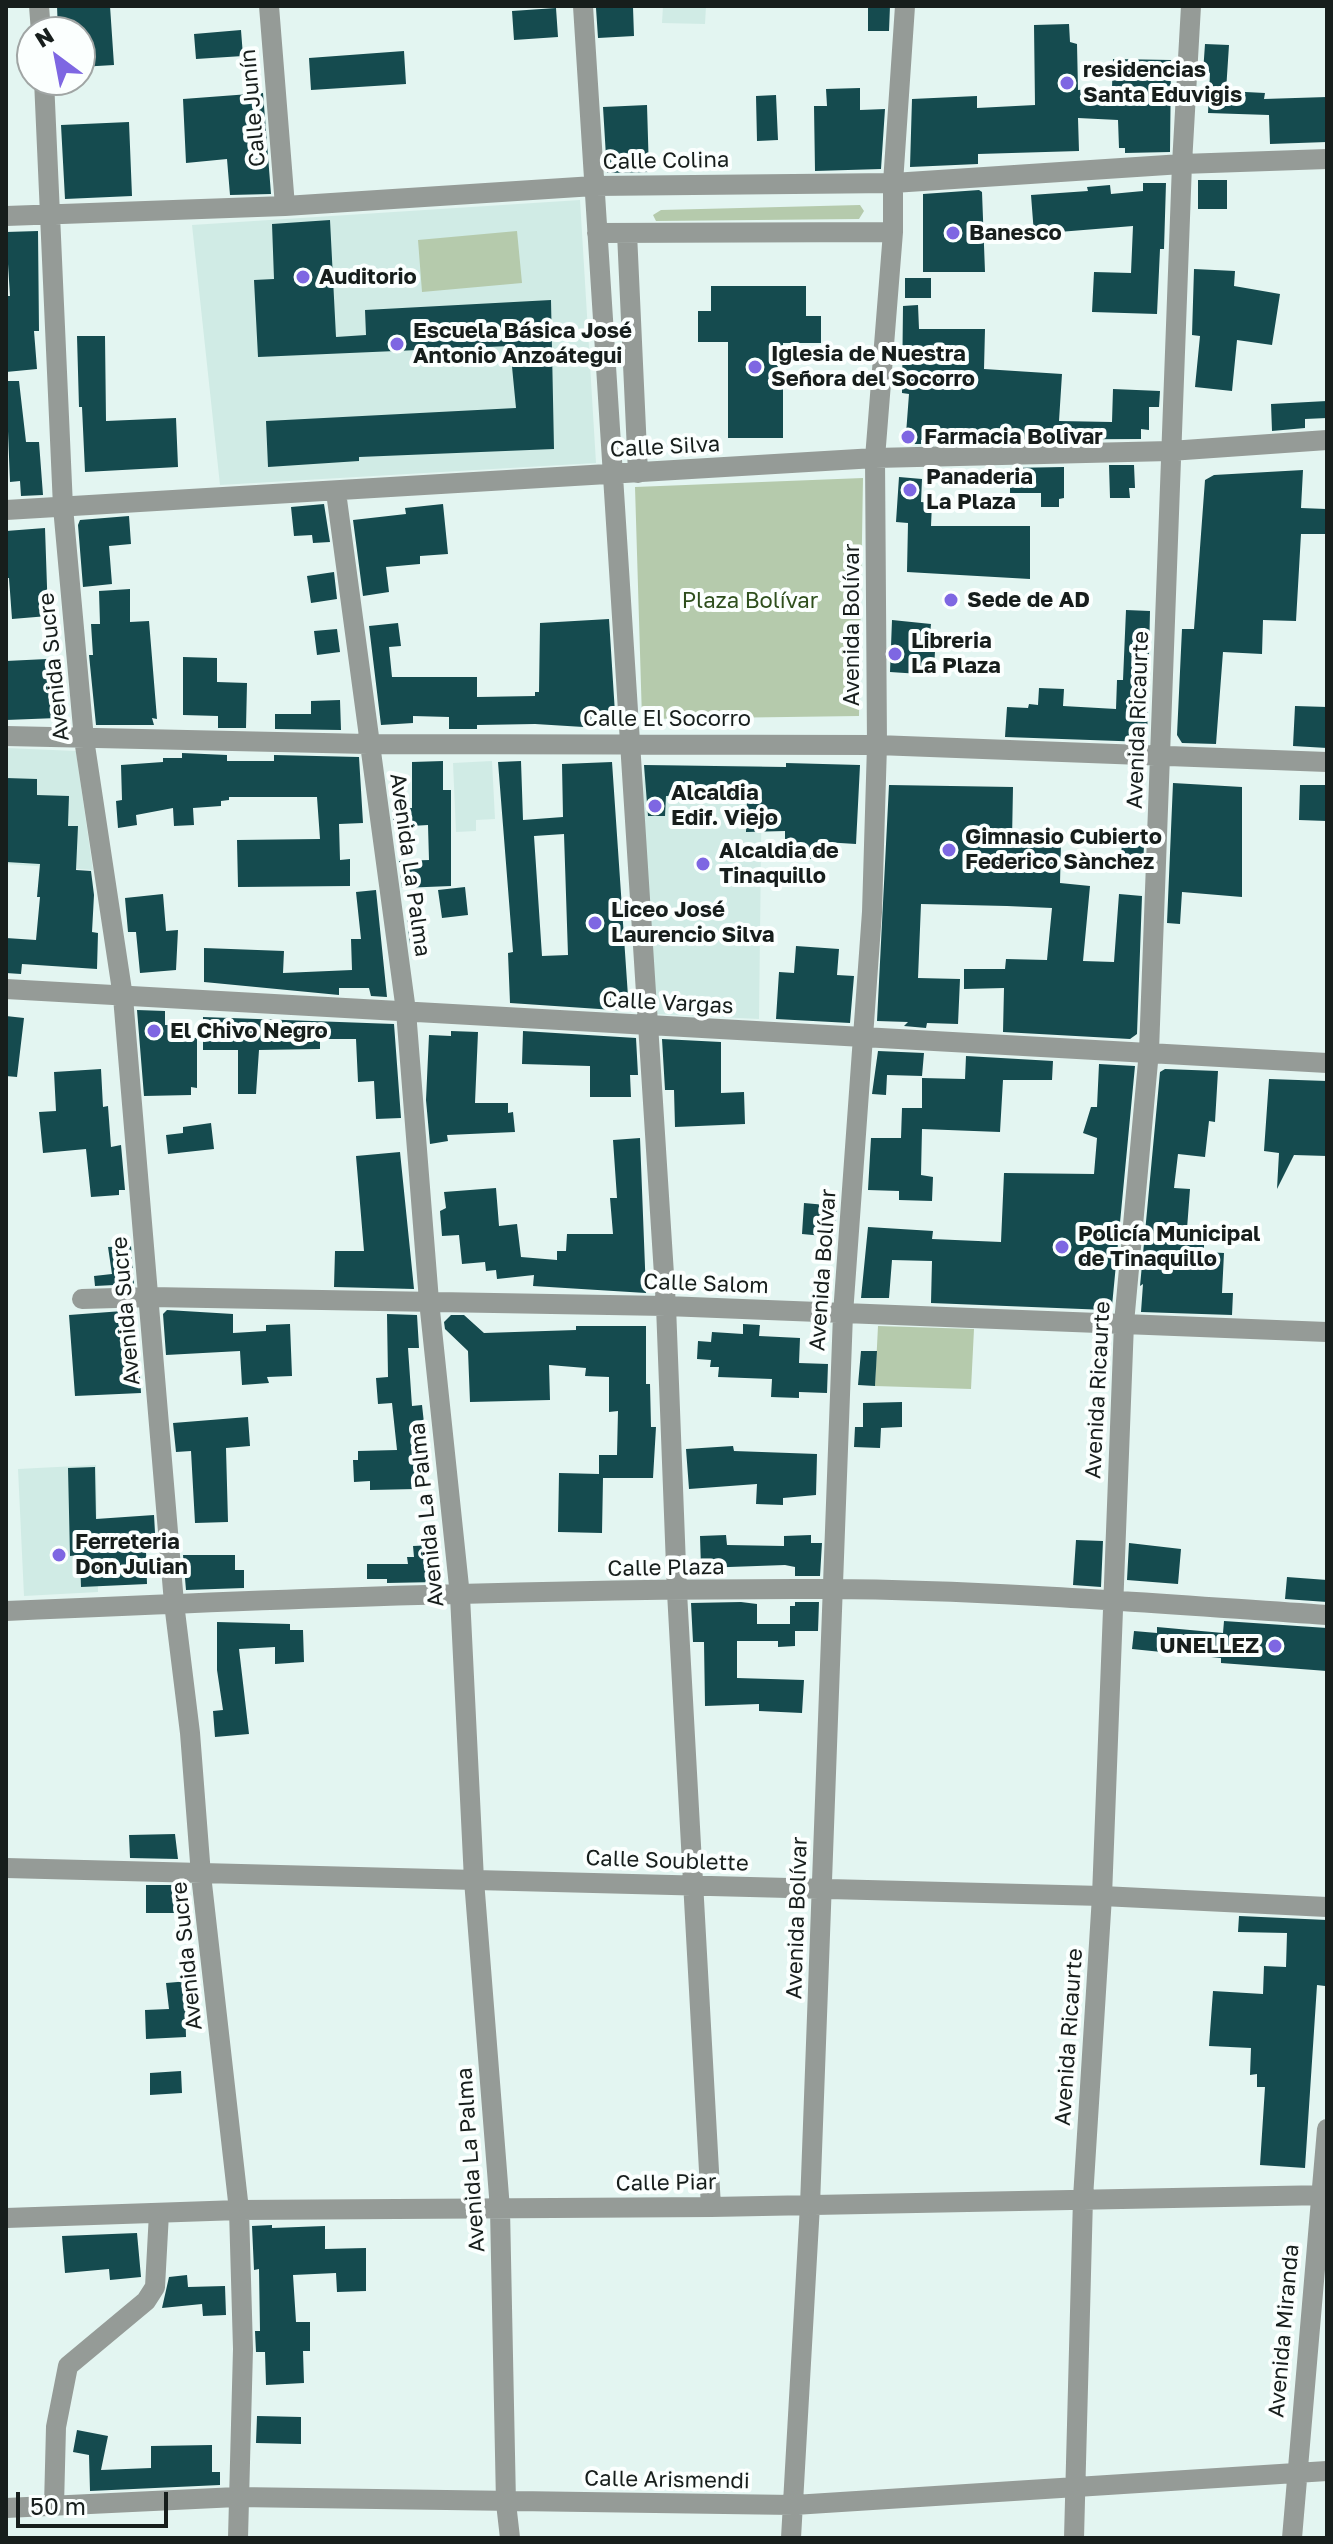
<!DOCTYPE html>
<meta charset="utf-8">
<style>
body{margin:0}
#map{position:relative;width:1333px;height:2544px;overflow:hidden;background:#e3f5f1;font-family:"Golos Text",sans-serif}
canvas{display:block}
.frame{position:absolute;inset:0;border:8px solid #171e1c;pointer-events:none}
.north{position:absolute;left:16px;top:16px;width:80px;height:80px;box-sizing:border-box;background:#fbfffe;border:2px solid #a0a5a4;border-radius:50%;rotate:328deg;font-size:22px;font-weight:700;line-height:32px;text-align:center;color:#171e1c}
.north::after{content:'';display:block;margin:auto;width:28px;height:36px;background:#7e67e2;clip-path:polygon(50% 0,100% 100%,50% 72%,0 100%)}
.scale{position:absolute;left:16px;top:2492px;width:152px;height:36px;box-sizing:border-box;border:4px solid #171e1c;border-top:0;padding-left:10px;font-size:24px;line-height:28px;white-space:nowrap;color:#171e1c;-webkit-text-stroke:6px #fbfffe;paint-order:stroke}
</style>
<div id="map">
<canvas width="1333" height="2544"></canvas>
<div class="frame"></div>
<div class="north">N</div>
<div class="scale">50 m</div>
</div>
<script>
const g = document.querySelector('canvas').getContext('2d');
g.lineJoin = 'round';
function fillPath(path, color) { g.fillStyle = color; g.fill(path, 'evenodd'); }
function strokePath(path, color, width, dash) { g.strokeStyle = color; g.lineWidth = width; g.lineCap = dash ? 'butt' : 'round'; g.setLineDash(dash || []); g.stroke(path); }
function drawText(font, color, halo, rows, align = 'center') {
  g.font = font + ' "Golos Text",sans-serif'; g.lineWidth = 8; g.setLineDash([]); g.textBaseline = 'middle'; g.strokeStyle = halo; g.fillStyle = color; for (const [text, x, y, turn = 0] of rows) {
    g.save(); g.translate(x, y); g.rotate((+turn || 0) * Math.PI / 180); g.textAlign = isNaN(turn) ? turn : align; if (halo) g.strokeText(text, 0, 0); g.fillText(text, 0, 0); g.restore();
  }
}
fillPath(new Path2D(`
 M663,6h43l-1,18 -43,-1z
 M580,200l16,263 -376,22 -28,-260z
 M6,748l70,3 17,119 -87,-6z
 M492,761l3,58 -19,1v11l-20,1 -3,-69z
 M644,765l118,1 -3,253 -103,-5 -13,-198z
 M96,1465l2,127 -74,4 -6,-127z`), '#d0ebe5');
fillPath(new Path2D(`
 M860,205l4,6 -5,8 -203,2 -3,-6 8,-5z
 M517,231l5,52 -100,9 -4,-52z
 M863,478l-4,238 -217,3 -7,-232z
 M878,1326l96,3 -3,60 -96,-3z`), '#b5caac');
fillPath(new Path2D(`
 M57,6h53l4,59 -34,2v-35h-22z
 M868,6h22l-1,25h-21z
 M633,7l1,29 -36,2 -2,-30z
 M556,8l2,29 -44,3 -2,-29z
 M1069,24l1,18 7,2 1,46 34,-3 1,-28 58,1 -1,92 -45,1v-5h-6l-1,-28 -40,-2 1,33 -101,3v10l-68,3 2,-68 65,-3v12l58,-3 -1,-80z
 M241,30l2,26 -47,3 -2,-25z
 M1205,44l24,1 -3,46 39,2 -1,6 63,-2v45l-57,2 -1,-29 -61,-2 2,-40h-7z
 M404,51l2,33 -95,6 -2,-32z
 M860,88v22l25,-1 -4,60 -66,2 -1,-65h13l-1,-17z
 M263,93l8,101 -41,1 -3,-36 -41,4 -3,-64z
 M776,95l2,45 -21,1 -1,-45z
 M647,105l2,67 -42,1 -4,-66z
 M129,122l3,74 -67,3 -4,-74z
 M1198,180h29v29h-29z
 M1143,183h23l-2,66h-4l-3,65 -65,-2 2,-40 37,1 2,-47 -99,8 -3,-39 57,-4 -1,-4 23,-2 1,9 32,-3z
 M979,190l3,2 3,80h-62v-78z
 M330,220l6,117 30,-2 -1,-25 186,-10 3,149 -195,8v4l-91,6 -2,-46 250,-13 -6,-62 -252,11 -4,-77 20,-1 -2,-55z
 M38,231l1,100h-5l3,38 -31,3v-76h4l-4,-64z
 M1194,269l41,2 -1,15 46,8 -8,51 -35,-5 -5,51 -37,-4 5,-51 -8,-1z
 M905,278h26v20h-26z
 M711,286h95v30h15v27h-38v95h-55v-96h-30v-31h13z
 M918,305l1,24h66l-1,40 78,5 -3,47 53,1 1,-33 47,2 -1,16h-10v23l-8,-1v10l-220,1v4h-8l-7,-10 3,-40 -7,-1 1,-87z
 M77,336h28l1,85 70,-3 2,49 -93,5 -3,-65h-3z
 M6,381h13l7,61h13l4,53 -22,1 -1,-15 -10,1z
 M1327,401v17l-22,1v9l-33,3 -1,-27z
 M1109,465h25l1,23h-6l1,10h-20z
 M1064,467v31l-5,1v8h-18v-14h-31v-25z
 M1303,470l-2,38 25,1v25h-25l-5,87 -33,-1 -1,34 -39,-2 -7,92 -34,-1 -5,-8 5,-106h12l11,-149 9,-5z
 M899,477l23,2 -1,23 11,1 -1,23h99v53l-123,-7 1,-49 -12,-1z
 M324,504l6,38 -17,1 -1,-8 -18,1 -3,-29z
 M443,504l5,50 -28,2v8l-34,3 3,25 -26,4 -10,-76 53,-6 -1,-6z
 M129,516l2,28 -22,2 3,38 -29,3 -5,-62 2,-5z
 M45,528l3,88 -36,3 -3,-41h-3v-47z
 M334,572l3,27 -26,4 -4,-27z
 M130,589v33l19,-1 8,98 -5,-1 2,7h-58l-7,-70h4l-2,-31h9l-1,-33z
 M1126,610l24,1 -3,131 -142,-5 2,-30 21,1 1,-4 9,1 1,-17 25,1 -1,17 53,3 1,-29h6z
 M609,619l7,110 -81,-5 -58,1v4h-28v-12l-36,-1v7l-32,2 -12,-99 29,-3 3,23 -12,1 3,30h85v20l58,-1v-4h4l1,-69z
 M892,620l39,4 -2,21 1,5 5,1 -1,19 -13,-1 -1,5 -30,-2z
 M337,629l3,23 -23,3 -3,-24z
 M183,657l34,1v24l30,1 -1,45h-28v-12l-35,-1z
 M47,659l1,25h8l1,34 -51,2v-59z
 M340,700l1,30 -66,-1v-15h36v-13z
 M1295,706l32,1v41l-34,-2z
 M182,753l45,2v6h47v-6l85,2 4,66 -24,1 1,36 10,-1v27l-112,1 -1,-47 83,-1 -3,-42h-88v3l-8,1v5l-28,2 1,17 -20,1 -1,-18 -37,7 1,10 -19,3 -2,-27 6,-1 -1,-35 42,-3v-4h19z
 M443,761v29h8v96l-49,2 -3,-27 30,-1 -1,-35 -34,2 -2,-18 20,-1v-46z
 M521,761l2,59 40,-3 -1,-53 50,-2 17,249 -119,-8 -2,-50 5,-1 -15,-190zM564,834l4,121 -26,1 -8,-120z
 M786,763l74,2 -4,79 -32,-2 -1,17h-38v-28l-39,1 1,-35 -81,-1 -1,20h-17l-4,-51 142,2z
 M6,778l31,1v16l32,1 -1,30h10l-2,44 15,1 3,24 -2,37 6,1 -1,36 -75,-5 -1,10 -15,-1v-35l30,2 4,-43h-3l3,-33 -34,-2z
 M1173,783l69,4v110l-60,-5 -2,32 -13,-1z
 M889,785l124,2 -1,53 49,1 -1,42 30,3 -7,75 31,1 5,-68 23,2 -5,138 -7,5 -127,-7 1,-44 -40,1v-20h41l1,-10 41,1 5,-52 -45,-2 -86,-2 -3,74 42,1 -2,45 -31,-1 -1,5 -22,-2 4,-4 -31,-1z
 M1300,785h27v36l-28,-1z
 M1122,845l22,1 -1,17 -23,-1z
 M465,887l3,28 -26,3 -4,-28z
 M376,890l11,107 -16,-1 -2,-8h-30v7l-135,-13v-34l80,3 -1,22 69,-3 -1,-31h10l-5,-47z
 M163,894l3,37 12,-1 -2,40 -36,3 -4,-41h-8l-3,-34z
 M420,919l1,24 -11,1 -3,-24z
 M796,946l43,3 -2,26 17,1 -4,47 -74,-4 3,-47 15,1z
 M137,1010l28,1v14h7v12l25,1v50l-6,-1v8l-47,1z
 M6,1016l18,2 -7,59 -11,-1z
 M203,1017l191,7 7,94 -25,1 -2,-38 -16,1 -2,-43h-36v10l-61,1 -3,44h-18v-44h-35z
 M451,1031l27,1 -3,71h33v10l5,-1 2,20 -68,3 1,6 -18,3 -4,-44 3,-65 22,1z
 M523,1031l113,7 2,37h-8l1,22h-41v-31l-68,-2z
 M662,1039l59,3v51l23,-1 1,32 -70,3 -1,-37h-9z
 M878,1051l46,2 -2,23 -35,-1 -1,20 -14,-1z
 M966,1056l87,5 -1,19h-49l-3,52 -78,-3 -1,46 12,2 -1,24 -33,-1v-9l-31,-1 3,-52h30l1,-30h20v-30l43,1z
 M1099,1064l36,2 -23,240 -5,4 -176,-7 1,-42 -40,-1 -3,38h-28l7,-71 65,4 -1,8 69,3 3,-69 90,1 3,-36 -14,-5 8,-26h6z
 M101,1069l2,38 5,-1 3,41 10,-2 4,45h-6v5l-28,2 -5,-48 -43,4 -4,-41 17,-1 -2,-39z
 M1165,1069l53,2 -3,51 -6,-1 -4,36 -27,-3 -4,34 16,1 -4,53 18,1v9l20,1 -2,40h11l-1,22 -91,-3 2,-28 -3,2 20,-214z
 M1269,1079l58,2v75l-33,-1 -17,34 2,-36 -15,-2z
 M211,1123l3,26 -46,5 -2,-19 17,-2v-6z
 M640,1138l6,155 -113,-7 1,-11 -37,4 -1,-9 -10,1 -1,-9 -23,2 -3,-29 -17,1 -2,-25 6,-3 -2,-16 52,-4 3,38 18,-2 4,33 36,3v-9h9l1,-17h46l-3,-36h7l-4,-58z
 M400,1152l14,137 -80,-2 1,-36h29l-8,-95z
 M804,1203l33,3 -3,31 -32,-3z
 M131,1246l3,38 -39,2 -1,-10 18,-2 -4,-27z
 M136,1310l5,83 -66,3 -6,-81z
 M167,1310l66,4v19l33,-2v-6l24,-1 2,52 -25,1 2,6 -27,2 -2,-34 -74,4 -3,-41z
 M387,1314l30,1 2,33h-11l4,58 10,-1 2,18 -9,1 1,65 -46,1v-9l-16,1 -1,-22h5v-9l39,-1 -5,-47 -14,1 -2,-26 12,-1z
 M451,1315h13l20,18 92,-3v-4h70v58h4l1,43h5l-3,51h-50l-1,55 -44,-1 1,-59 40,1v-19h18l1,-44 -9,1v-35l-24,-1 1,-8 -37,-3 1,35 -80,2 -2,-51 -23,-22 -1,-7z
 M743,1324l17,1 -1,11 41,2 -1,25 29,1 -1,29 -28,-1v6l-28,-1 1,-18 -54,-2 1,-10h-9l1,-7 -14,-1 1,-18 13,1 1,-10 31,2z
 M861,1351h16l-2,35 -17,-1z
 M902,1402v25l-21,1 -1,20 -26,-1 1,-20h8v-24z
 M248,1417l2,29 -24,2 2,74 -33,1 -4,-72 -15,1 -3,-29z
 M733,1446l1,5 83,3 -1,41 -33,3v7l-27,-1 1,-20 -68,5 -3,-40z
 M95,1467l1,52 58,-4 2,35 -10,1 1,33 -66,3 -1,-32 -10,1 -2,-88z
 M726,1535l1,10 57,1v-10l27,-1v8h11l-2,33h-25v-9l-10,-2 -84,3 -1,-32z
 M1076,1540l27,1 -2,46 -28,-2z
 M1129,1543l52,6 -3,35 -51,-4z
 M436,1545l1,37 -50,1v-4h-20v-15h41l-1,-7h7l-1,-11z
 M183,1555h52v15h9v18l-58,2z
 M1287,1577l40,3v22l-42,-3z
 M741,1602l16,2v20h33v-18h5v-4h24l-1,29h-23v15l-17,1v-6h-41v37l67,2 -2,33 -43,-2v-7l-54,2 -1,-64h-11l-2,-39z
 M1224,1621l103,7v43l-106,-8v-5l-89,-9 2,-18 23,2v-6l66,6z
 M217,1622l73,2v6h13l1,32 -29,2v-17l-36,2 10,85 -34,3 -2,-26 10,-1 -6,-40z
 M175,1834l3,25 -48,-1 -1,-23z
 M146,1885h32v28h-32z
 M1239,1916l88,4 -2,66 -8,-1 -12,183 -45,-3 5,-78h-8v-13l-7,1 1,-27 -42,-2 4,-55 50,3 1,-28 22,1 1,-34 -49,-1z
 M189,1981l2,19 -6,1 1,36 -40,2 -1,-29 24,-1 -3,-26z
 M181,2071l1,22 -32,2v-22z
 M272,2225v3l53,-2v23l41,-1v43l-29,1 -1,-19 -43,2 3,47h14v29h-7l1,32 -38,2 -1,-33h-9l-1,-21h5l-1,-62 -5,1 -2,-44z
 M137,2233l4,44 -31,3 -1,-11 -44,4 -3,-37z
 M187,2275l1,12 37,-1 1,29 -23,1 -1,-12 -40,4 7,-31z
 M257,2416l44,1v27l-45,-1z
 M77,2430l31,6 -7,34 50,-2v-22l61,-1v27h8v13l-130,6 -1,-36 -16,-3z`), '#154b4f');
strokePath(new Path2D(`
 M39,6l2,26
 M269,6l16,200
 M583,6l83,1300 11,286 34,615
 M44,80l19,427 21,232 39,258 51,606 16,130 11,142 38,335 4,139 -5,189
 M6,216l279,-10 309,-20 299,-3 289,-19 145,-5
 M597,233l296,-1
 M627,233l11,240
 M336,492l70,519 23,290 31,295 14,284 26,329 6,294 4,35
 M6,510l869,-52 295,-7 157,-11
 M6,736l362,8 509,1 450,17
 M6,989l1321,74
 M82,1299l68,-2 516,9 661,26
 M6,1611c274,-12 549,-23 823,-22 166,1 333,15 498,26
 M6,1868l1096,28 225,11
 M6,2218l233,-8 472,-3 616,-12
 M54,2506l2,-79 12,-61 78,-65 9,-14 4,-74
 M6,2508l231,-11 557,8 533,-34
 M791,2538l19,-333 33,-891 29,-402 5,-167 -2,-287 18,-226v-49l12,-177
 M1074,2538l9,-340 19,-302 22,-573 25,-272 33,-887 9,-158
 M1292,2538l35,-409`), '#959b97', 20);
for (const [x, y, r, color] of [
 [1067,83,8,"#7e67e2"],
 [953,233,8,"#7e67e2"],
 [303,277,8,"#7e67e2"],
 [397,344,8,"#7e67e2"],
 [755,367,8,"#7e67e2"],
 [908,437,8,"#7e67e2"],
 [910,490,8,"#7e67e2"],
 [951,600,8,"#7e67e2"],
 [895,654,8,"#7e67e2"],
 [655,806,8,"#7e67e2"],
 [949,850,8,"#7e67e2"],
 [703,864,8,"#7e67e2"],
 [595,923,8,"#7e67e2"],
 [154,1031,8,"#7e67e2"],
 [1062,1247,8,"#7e67e2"],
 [59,1555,8,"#7e67e2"],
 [1275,1646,8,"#7e67e2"]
]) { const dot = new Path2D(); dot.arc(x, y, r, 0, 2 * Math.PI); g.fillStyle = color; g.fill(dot); strokePath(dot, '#fbfffe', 3); }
drawText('bold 22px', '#171e1c', '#fbfffe', [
 ["residencias",1083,70],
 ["Santa Eduvigis",1083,95],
 ["Banesco",969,233],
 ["Auditorio",319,277],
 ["Escuela Básica José",413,331],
 ["Antonio Anzoátegui",413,356],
 ["Iglesia de Nuestra",771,354],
 ["Señora del Socorro",771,379],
 ["Farmacia Bolivar",924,437],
 ["Panaderia",926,477],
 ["La Plaza",926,502],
 ["Sede de AD",967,600],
 ["Libreria",911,641],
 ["La Plaza",911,666],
 ["Alcaldia",671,793],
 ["Edif. Viejo",671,818],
 ["Gimnasio Cubierto",965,837],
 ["Federico Sànchez",965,862],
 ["Alcaldia de",719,851],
 ["Tinaquillo",719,876],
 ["Liceo José",611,910],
 ["Laurencio Silva",611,935],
 ["El Chivo Negro",170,1031],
 ["Policía Municipal",1078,1234],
 ["de Tinaquillo",1078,1259],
 ["Ferreteria",75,1542],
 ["Don Julian",75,1567],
 ["UNELLEZ",1259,1646,"right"]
], 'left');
drawText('22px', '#171e1c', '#fbfffe', [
 ["Calle Junín",253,108,-95],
 ["Calle Colina",666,161,-1],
 ["Calle Silva",665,447,-3],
 ["Avenida Bolívar",852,625,-90],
 ["Avenida Sucre",54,667,-96],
 ["Calle El Socorro",667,719],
 ["Avenida Ricaurte",1138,720,-88],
 ["Avenida La Palma",410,865,82],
 ["Calle Vargas",668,1003,3],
 ["Avenida Bolívar",823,1270,-86],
 ["Calle Salom",706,1284,2],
 ["Avenida Sucre",126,1311,-95],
 ["Avenida Ricaurte",1098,1390,-87],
 ["Avenida La Palma",427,1515,-96],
 ["Calle Plaza",666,1568,-1],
 ["Calle Soublette",667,1861,2],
 ["Avenida Bolívar",797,1918,-88],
 ["Avenida Sucre",187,1956,-96],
 ["Avenida Ricaurte",1069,2037,-86],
 ["Avenida La Palma",471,2160,-94],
 ["Calle Piar",666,2183,-1],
 ["Avenida Miranda",1284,2331,-85],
 ["Calle Arismendi",667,2480,1]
]);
drawText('22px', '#2e4e1c', '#fbfffe', [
 ["Plaza Bolívar",750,601]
]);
</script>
